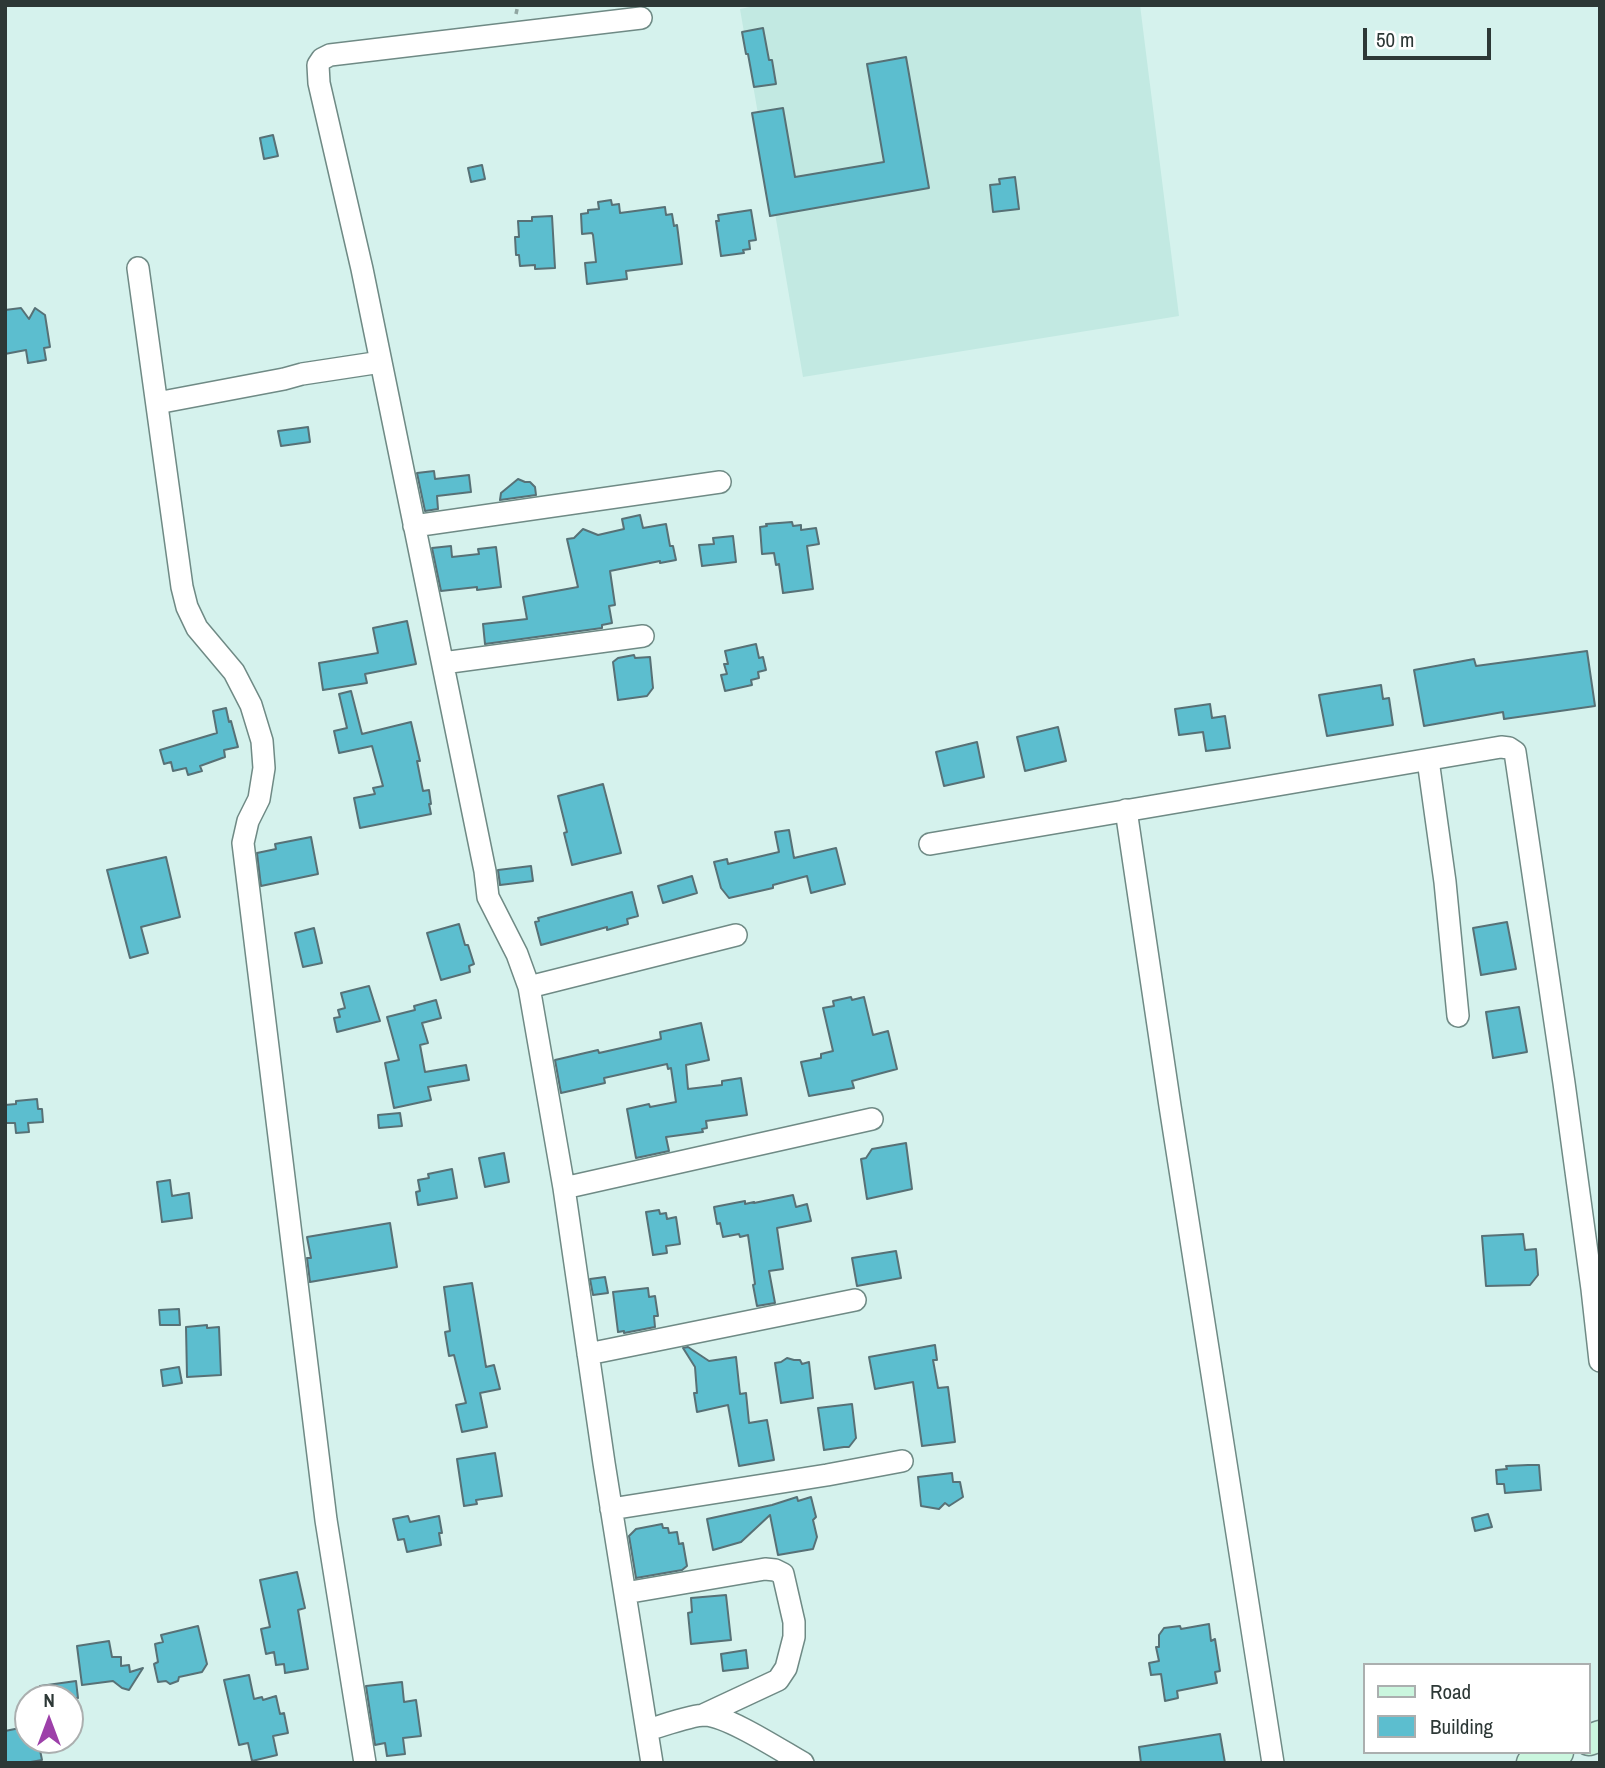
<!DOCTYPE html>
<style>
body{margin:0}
#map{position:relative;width:1605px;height:1768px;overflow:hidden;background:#d5f2ed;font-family:"Archivo Narrow",sans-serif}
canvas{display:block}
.frame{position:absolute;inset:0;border:7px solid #2d3836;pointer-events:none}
.legend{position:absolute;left:1363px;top:1663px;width:228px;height:91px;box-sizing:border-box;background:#fff;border:2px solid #abafaf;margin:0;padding:9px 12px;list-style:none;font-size:21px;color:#2d3836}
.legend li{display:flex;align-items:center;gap:14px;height:35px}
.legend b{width:35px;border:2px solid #abafaf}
.north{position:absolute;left:14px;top:1684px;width:70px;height:70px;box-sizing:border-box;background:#fff;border:2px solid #abafaf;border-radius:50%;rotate:0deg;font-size:19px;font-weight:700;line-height:28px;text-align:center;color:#2d3836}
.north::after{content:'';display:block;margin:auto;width:24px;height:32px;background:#9d40a9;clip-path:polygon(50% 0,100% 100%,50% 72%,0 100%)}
.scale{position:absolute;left:1363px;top:28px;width:128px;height:32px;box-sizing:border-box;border:4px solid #2d3836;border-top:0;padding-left:9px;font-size:21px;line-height:24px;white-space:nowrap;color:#2d3836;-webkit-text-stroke:5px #fff;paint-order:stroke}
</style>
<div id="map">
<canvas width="1605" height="1768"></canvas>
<div class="frame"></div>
<ul class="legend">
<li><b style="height:9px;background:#caf6de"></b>Road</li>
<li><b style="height:19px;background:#5cbecf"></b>Building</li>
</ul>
<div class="north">N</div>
<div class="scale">50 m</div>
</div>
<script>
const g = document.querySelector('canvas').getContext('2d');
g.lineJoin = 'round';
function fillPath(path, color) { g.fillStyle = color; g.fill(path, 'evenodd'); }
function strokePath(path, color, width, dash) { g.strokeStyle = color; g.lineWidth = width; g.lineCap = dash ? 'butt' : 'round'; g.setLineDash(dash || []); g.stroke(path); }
fillPath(new Path2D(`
 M759,5h381l39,311 -376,61 -63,-368z`), '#c2e9e2');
const building = new Path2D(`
 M763,28l6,32h3l4,24 -22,3 -6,-33h-2l-4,-22z
 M906,57l23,131 -159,28 -18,-103 31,-5 12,69 89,-15 -17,-98z
 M273,135l5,21 -14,3 -4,-21z
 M482,165l3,14 -14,3 -3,-14z
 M1015,177l4,32 -26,3 -3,-27 10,-1 -1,-5z
 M611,200l1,5 7,-1 1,9 45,-6 1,8 6,-1 2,12 3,-1 5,39 -56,7 1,8 -40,5 -2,-21 11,-1 -3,-27 -1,-2 -10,1 -1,-20 7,-1v-3l11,-1 -1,-7z
 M751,210l5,30 -7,1 1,8 -7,1 1,3 -23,3 -5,-35h3l-1,-6z
 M552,216l3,52 -20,1v-4l-15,1 -1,-11h-3l-1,-18h4l-1,-16h14v-4z
 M21,308l8,11 6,-11 10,7 5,32 -6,1 2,12 -18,3 -2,-13 -21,4v-44z
 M308,427l2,15 -29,4 -3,-15z
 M434,471l1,8 34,-4 2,17 -34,4 1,13 -13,2 -8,-38z
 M518,479l7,3h5l5,5 1,8 -36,5 1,-7z
 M640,515l3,13 23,-4 4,22h3l3,14 -16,3v-2l-50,10 5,34 -6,1 3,17 -10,2v3l-117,16 -2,-20 44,-5 -4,-22 55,-10 -11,-48 7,-1 9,-9 15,6 26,-6 -2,-10z
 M792,522l1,4 8,-1v5l15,-2 3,16 -12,2 6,43 -30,4 -4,-29 -3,1 -2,-12 -12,1 -2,-27 7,-1 -1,-2z
 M733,536l3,26 -34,4 -3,-21 15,-1 -1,-6z
 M451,546l1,11 27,-3 -1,-5 18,-2 5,40 -24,3v-3l-36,4 -9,-43z
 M407,621l9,43 -51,10 2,9 -44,7 -4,-27 59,-10 -5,-25z
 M756,644l3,14 4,-1 3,13 -8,2 1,6 -8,2 1,5 -27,6 -4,-16 6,-1 -3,-10h4l-3,-13z
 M1587,651l8,55 -91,13 -1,-7 -79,14 -10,-56 60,-11 2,7z
 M634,655l1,3 15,-1 3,31 -6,8 -29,4 -5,-38 5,-4z
 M1381,685l2,14 6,-1 4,27 -66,11 -8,-41z
 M351,691l11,43 49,-12 9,39h-3l6,30 6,-1 2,14h-2l2,10 -71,14 -6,-30 21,-4 -2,-6 10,-2 -11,-40 -33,7 -5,-22 13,-3 -8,-34z
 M1210,704l2,14 13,-2 5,32 -24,3 -3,-19 -24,3 -4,-26z
 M226,708l3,14 2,-1 7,26 -14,3 1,7 -25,9 2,5 -14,4 -2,-7 -13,3 -2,-9 -7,2 -4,-14 57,-17 -4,-22z
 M1058,727l8,34 -41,10 -8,-34z
 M977,742l7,35 -40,9 -8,-34z
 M603,784l18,69 -49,12 -8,-32 3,-1 -9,-36z
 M789,830l5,28 42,-10 9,36 -34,9 -4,-17 -34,9v3l-44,10 -8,-10 -7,-26 13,-3 1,5 51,-12 -4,-20z
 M311,837l7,37 -57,12 -4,-33 19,-4 -1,-5z
 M166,857l14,60 -39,10 7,26 -18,5 -23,-88z
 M531,866l2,15 -33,4 -2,-15z
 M692,876l5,17 -34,10 -5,-17z
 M632,892l6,24 -11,3 1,5 -21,6v-3l-66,18 -6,-23 4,-1 -1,-3z
 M1507,922l9,47 -35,6 -8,-47z
 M459,924l6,21h3l6,19 -5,2 1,6 -29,8 -14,-47z
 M314,928l8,35 -19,4 -8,-34z
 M369,986l11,35 -43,11 -3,-14 6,-1 -2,-7 7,-2 -4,-15z
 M851,997l1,3 12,-3 9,38 15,-4 9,38 -45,12 2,7 -45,8 -8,-34 20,-4v-4l12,-3 -10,-43 11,-2 -1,-5z
 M436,1000l5,18 -19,5 6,20 -8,2 5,27 41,-7 3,15 -41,7 3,13 -37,8 -9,-45 14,-3 -12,-43 28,-7 -1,-4z
 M1519,1007l8,45 -34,6 -7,-46z
 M701,1023l8,37 -23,5 2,24 34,-4v-4l19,-3 6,37 -41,6 1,7 -5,1 1,3 -37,5 3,14 -33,7 -9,-49 22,-5 1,3 26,-5 -5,-34 -3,1 -1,-5 -63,14 1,5 -44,10 -6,-33 43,-10 1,3 62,-14 -1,-7z
 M37,1099l1,10h4l1,13 -15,1 1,9 -13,1 -1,-10h-10v-18l11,-1v-3z
 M400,1113l2,13 -23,2 -1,-13z
 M906,1143l6,46 -45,10 -6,-40 5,-1 6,-9z
 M504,1153l5,29 -24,5 -6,-29z
 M452,1169l5,29 -39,7 -2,-13 4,-1 -2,-11 11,-2 -1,-4z
 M170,1180l2,16 17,-3 3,25 -30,4 -5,-40z
 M793,1195l3,12 11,-3 4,17 -34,7 6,41 -14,2 6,32 -18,3 -4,-21 2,-1 -7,-49 -8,2 -1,-3 -16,3 -3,-14 -3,1 -3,-17 31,-6v3l9,-2v1z
 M659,1210l1,4 6,-1 1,6 9,-2 4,27 -14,2 1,7 -14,2 -7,-43z
 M390,1223l7,44 -87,15 -3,-24h4l-4,-21z
 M1523,1234l2,16 11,-1 2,26 -8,10 -44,1 -4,-50z
 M896,1251l5,27 -44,8 -5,-28z
 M605,1277l3,16 -15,2 -3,-16z
 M472,1283l14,84 8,-2 6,24 -20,4 7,34 -25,5 -6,-27 10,-2 -12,-48 -5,1 -4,-24 5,-1 -6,-44z
 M648,1288l1,9 6,-1 3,20h-4l1,11 -31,6v-2l-6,1 -5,-40z
 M179,1309l1,16h-20l-1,-15z
 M207,1325v3l12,-1 2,48 -34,2 -1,-50z
 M935,1345l2,15h-4l5,28 10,-1 7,55 -33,4 -9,-64 -38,7 -6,-32z
 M688,1347l21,14 27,-4 4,37 6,-1 3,30 18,-3 7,40 -35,6 -11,-61 -31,7 -3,-19h3l-2,-26 -12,-19z
 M787,1358l7,2h6l2,4 7,-2 4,36 -32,5 -6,-40 6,-1z
 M179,1367l3,16 -19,3 -2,-16z
 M852,1404l4,34 -7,9h-5l-20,3 -6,-42z
 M495,1453l7,43 -26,4 1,4 -13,2 -7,-47z
 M1528,1465h11l2,25 -36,3 -1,-9h-7l-1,-14 11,-1 -1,-3z
 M952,1473l1,9h7l3,15 -14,9 -4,-3 -6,6 -18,-3 -3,-29z
 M797,1497l1,4 13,-4 5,20 -3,3 4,17 -4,12 -35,6 -8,-40 -29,27 -28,8 -6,-31 65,-14z
 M1488,1514l4,13 -17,4 -3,-13z
 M408,1516l2,6 29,-6 3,17h-3l2,12 -34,7 -3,-13 -6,1 -5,-21z
 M662,1524l1,4h5l1,5 8,-1 2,12 4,-1 4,23 -5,4 -46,8 -7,-42 7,-7z
 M297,1572l8,36 -7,2 10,59 -23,4 -1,-9 -8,1 -2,-13 -8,2 -5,-25 9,-2 -10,-47z
 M726,1595l5,45 -40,4 -3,-31 4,-1 -1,-14z
 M1209,1624l2,17 4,-2 5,32 -5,1 2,11 -40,8 1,7 -13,3 -4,-27 -10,1 -2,-12 10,-2 -3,-14h3v-12l5,-7 16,-2 1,3z
 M198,1626l9,38 -5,8 -23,5 -1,4 -8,3 -4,-3 -8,1 -4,-18 4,-2 -3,-18 8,-2 -2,-7z
 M109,1641l3,16h9v9l8,-1 1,7 13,-4 -14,22 -7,-2 -9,-7 -31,4 -5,-39z
 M746,1650l2,18 -25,3 -2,-17z
 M249,1675l5,24 8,-2 1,3 13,-4 4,18 4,-1 4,20 -15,3 4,19 -25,6 -4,-18 -9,2 -15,-65z
 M76,1681l2,17h-36l-2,-12z
 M402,1682l2,20 12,-2 5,36 -18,2 2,16 -18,2 -2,-13 -10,2 -9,-59z
 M20,1728l1,5 7,-1v8h10l4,20 -17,3h-20v-32z
 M1220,1734l5,29h-84l-2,-16z`);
fillPath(building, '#5cbecf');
strokePath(building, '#577176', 2);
const street = new Path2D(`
 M641,18l-311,37 -8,4 -4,6 1,18 43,186 123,602 3,26 29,57 12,33 35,201 40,275 48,300
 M138,268l44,319 5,20 10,21 37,44 17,33 11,36 2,27 -5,31 -11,22 -5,22 83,677 39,243
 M157,403l127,-24 18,-5 79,-12
 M414,526l306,-44
 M443,663l200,-27
 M1428,760l17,122 13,134
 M1126,810l44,296 103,657
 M930,844l571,-97 8,1 6,4 49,331 28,206 8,72
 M529,987l207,-52
 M564,1188l308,-69
 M588,1354l267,-54
 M611,1509l216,-34 75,-14
 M625,1593l140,-24 10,1 8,4 11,48v15l-8,31 -8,12 -75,35
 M647,1730c15,-4 44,-15 58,-15 23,1 75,35 98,48`);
const secondary = new Path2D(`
 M1589,1740l11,-4
 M1532,1763l26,-11`);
strokePath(street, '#6f8a85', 24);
strokePath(secondary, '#6f8a85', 33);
strokePath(new Path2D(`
 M516,14l2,-9`), '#90a6a2', 3.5, [5, 5]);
strokePath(street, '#fff', 21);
strokePath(secondary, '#caf6de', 30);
</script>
